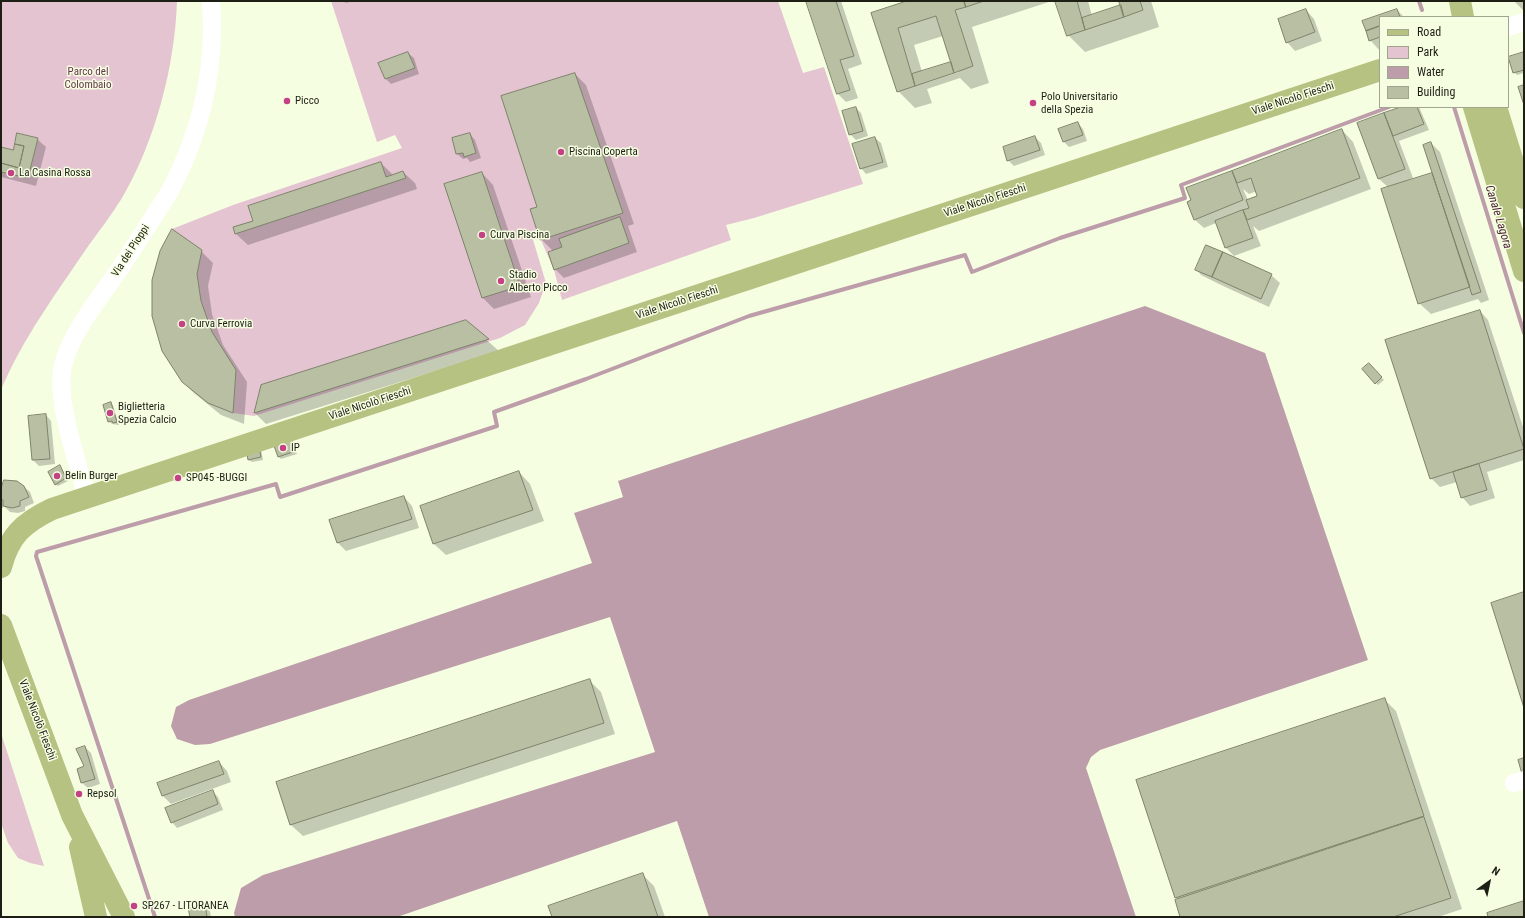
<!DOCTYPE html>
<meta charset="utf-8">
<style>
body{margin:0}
#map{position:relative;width:1525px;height:918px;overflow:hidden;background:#f6fee1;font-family:"Roboto Condensed",sans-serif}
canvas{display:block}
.frame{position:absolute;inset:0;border:2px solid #1d1f15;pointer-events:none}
.legend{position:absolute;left:1379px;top:16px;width:130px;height:92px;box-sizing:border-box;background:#f6fee1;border:1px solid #9fa58f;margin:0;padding:5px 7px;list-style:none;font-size:12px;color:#1d1f15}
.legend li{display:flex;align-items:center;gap:8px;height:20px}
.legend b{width:20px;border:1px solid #9fa58f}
.north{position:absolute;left:1469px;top:862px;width:40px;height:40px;-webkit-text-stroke:3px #f6fee1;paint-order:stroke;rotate:33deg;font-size:11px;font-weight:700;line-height:16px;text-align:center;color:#1d1f15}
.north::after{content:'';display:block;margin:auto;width:14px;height:18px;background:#1d1f15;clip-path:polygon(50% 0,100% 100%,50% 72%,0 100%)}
</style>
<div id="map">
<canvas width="1525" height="918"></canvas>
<div class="frame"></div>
<ul class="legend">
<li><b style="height:5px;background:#b6c282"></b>Road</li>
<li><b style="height:11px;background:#e4c4d1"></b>Park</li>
<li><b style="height:11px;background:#bc9da9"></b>Water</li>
<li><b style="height:11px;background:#b8bfa3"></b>Building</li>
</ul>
<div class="north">N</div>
</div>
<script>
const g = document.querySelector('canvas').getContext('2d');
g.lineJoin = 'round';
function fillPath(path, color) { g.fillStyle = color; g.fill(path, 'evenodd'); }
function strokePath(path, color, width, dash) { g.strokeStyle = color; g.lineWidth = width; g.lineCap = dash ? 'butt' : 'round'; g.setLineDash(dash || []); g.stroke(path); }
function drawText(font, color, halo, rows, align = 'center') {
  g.font = font + ' "Roboto Condensed",sans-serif'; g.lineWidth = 3; g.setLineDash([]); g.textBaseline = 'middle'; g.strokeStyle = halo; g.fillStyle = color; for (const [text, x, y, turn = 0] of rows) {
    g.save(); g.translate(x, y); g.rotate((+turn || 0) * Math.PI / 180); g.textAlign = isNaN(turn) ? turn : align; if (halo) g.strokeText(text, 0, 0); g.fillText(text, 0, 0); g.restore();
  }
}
fillPath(new Path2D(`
 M1,1h176c-2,65 -22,141 -55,197 -10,16 -22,32 -33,47 -32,47 -66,93 -88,145v-218l27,6 10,-40 -20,-5 -5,17 -12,-3z
 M331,1h447l25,72 21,-6 39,117 -109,34 -28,7 5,15 -169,60 -8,-30 -17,-39 -6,2 15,50 -7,20 -14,22 -25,13 -246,78 -21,-3 -25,-10 -26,-21 -20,-31 -10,-71 8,-29 7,-14 5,-8 61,-24 169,-57 -7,-13 -18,7z
 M1,733l43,133 -14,-3 -12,-5 -10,-15 -7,-20z`), '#e4c4d1');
fillPath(new Path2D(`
 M1145,306l120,47 103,307 -268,90 -9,7 -5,11 50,149h-427l-32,-96 -280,96h-162l-1,-4 7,-25 22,-13 392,-123 -45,-135 -400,127 -15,1 -18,-6 -6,-13 5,-19 13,-7 403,-137 -18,-50 49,-16 -5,-16z`), '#bc9da9');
fillPath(new Path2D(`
 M343,1h10l-7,2z
 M807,1h34l21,63 -14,5 10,29 -12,4 -9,-9z
 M910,1h142l-80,26 17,56 -18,6 -11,-11 -33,11 5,14 -17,5 -17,-17 -25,-78zM943,36l8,27 -29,9 -8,-27zM958,70l1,2 -34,11v-2z
 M1056,1h32l4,15 30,-10 -2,-5h31l8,26 -74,25 -17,-17z
 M1514,1h10v10z
 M1306,10l8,9 8,22 -27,10 -8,-9z
 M1397,10l7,7h-24v34l-10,-11 -7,-19z
 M408,53l6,5 5,16 -28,10 -5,-5z
 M1524,53v20l-7,2 -3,-3z
 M575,74l11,11 48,139 -6,2 9,26 -73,26 -9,-9 -2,-18 -12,-12 -2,-32z
 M1404,107h15l10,23 -30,11 14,37 -7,3v1l26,-8 2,3 -3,-34 9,9 49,148 -8,3 -3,-4 -47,15 -12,-11 -30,-115 -10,-9 -20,-55z
 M856,108l5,5 7,23 -12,4 -6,-6z
 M1078,123l5,6 4,12 -18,6 -5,-5z
 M1342,130l11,12 18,47 -112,42 -6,-5 8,20 -27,10 -8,-8 -10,-25 -12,5 -9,-8 -6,-17 4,-2 -5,-13zM1243,189l6,5 8,-3 2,5 -11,4z
 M470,134l5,6 6,18 -11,4 -3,-4 -4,1 -6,-5z
 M1035,137l6,6 4,12 -31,11 -6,-6z
 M875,138l6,5 7,24 -22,7 -5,-6z
 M37,139l9,8 -10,39 -35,-9v-29l13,3z
 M381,163l12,12 10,-3 12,11 2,6 -169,56 -12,-11 -2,-6 20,-7z
 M482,173l11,12 38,112 -37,12 -11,-11 -38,-113z
 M201,251l12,12 -5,23 4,28 11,31 24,37 -3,42 -23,-9 -27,-22 -12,-12 -19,-30z
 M1196,269l75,6 9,8 -11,24 -48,-22 -20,-10z
 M1480,311l8,9 36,110v30l-37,12 8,26 -25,8 -8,-9 -5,-15 -17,5 -9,-9z
 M465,321l34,30 -233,73 -11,-11 7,-27z
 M1368,364l16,16 -6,5 -15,-16z
 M111,403l2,3 6,19 -7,-1 -3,-3z
 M46,415l5,6 4,43 -16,2 -6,-6 -4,-43z
 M291,439l6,15 -16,5 -2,-2z
 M247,450h14l2,10 -11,2 -3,-2z
 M60,467l8,14 -10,5 -3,-2z
 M519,472l11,12 14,37 -98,34 -12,-11 -13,-37z
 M24,487l6,5 4,11 -9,4v4l-7,2 -8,-1 -7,-7v3h-2v-18z
 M404,497l8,9 7,22 -73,23 -8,-8z
 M589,680l12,12 14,42 -312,102 -12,-11 -14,-42z
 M1384,699l12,12 66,198 -24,8h-257l-3,-17 -2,-2z
 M85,747l6,6 9,31 -12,4 -6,-5 3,-16z
 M219,762l8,9 4,11 -60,22 -9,-9z
 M212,791l6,6 5,13 -46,18 -5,-6z
 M643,875l11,11 11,31h-112z
 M204,906l6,5 1,6h-20z`), '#0003');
strokePath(new Path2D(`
 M1419,1l3,9
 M1454,107l70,226
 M155,917l-119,-361 1,-4 239,-68 4,13 217,-71 -3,-14 92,-33 163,-63 216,-61 7,17 88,-34 125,-40 -4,-13 208,-78`), '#bc9da9', 4);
const building = new Path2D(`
 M806,1h30l18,55 -14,4 10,30 -13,4z
 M907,1h57l2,6 -11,3 18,56 -19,7 -18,-57 -38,12 17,58 -18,6 -26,-79z
 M964,1h20l-18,6z
 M1055,1h22l8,29 -18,6z
 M1119,1h21l3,9 -19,7z
 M1121,5l3,12 -39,13 -3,-12z
 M1306,9l9,23 -29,11 -8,-24z
 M1397,9l3,8h-20v9l-14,5 -4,-10z
 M1380,26v11l-11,4 -3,-10z
 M408,52l7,16 -30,11 -7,-16z
 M1524,52v18l-11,3 -5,-16z
 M951,62l3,11 -39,13 -3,-12z
 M575,73l48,140 -83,27 -10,-31 7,-2 -36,-111z
 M1524,85v20l-6,-18z
 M856,107l7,24 -14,4 -7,-24z
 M1401,107h16l7,17 -31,12 -9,-23z
 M1384,113l21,56 -27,10 -21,-56z
 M1078,122l5,13 -20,7 -5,-13z
 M1342,129l18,49 -113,42 -4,-10 6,-2 -3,-8 11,-4 -6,-18 -14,5 -5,-12z
 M17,133l21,5 -10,40 -27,-6v-9l18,5 5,-22 -9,-2z
 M470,133l6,20 -12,4 -1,-4 -7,1 -4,-16z
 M1035,136l5,14 -33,11 -4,-14z
 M875,137l8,25 -23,7 -8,-25z
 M1431,142l50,150 -9,3 -49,-150z
 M15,144l9,2 -5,22 -18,-5v-16l12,3z
 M381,162l5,15 17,-6 3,7 -171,56 -2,-7 20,-6 -5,-15z
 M1232,171l11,29 -49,20 -7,-18 4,-2 -5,-12z
 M482,172l38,114 -38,12 -38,-114z
 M1432,173l38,114 -52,17 -37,-115z
 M1243,210l10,28 -28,10 -10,-27z
 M620,217l9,26 -75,27 -6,-18 14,-5 -3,-8z
 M172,229l30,21 -5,24 4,27 11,31 24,38 -3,43 -25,-10 -26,-21 -20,-31 -10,-35v-36l8,-29z
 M1206,245l17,7 -11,25 -17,-7z
 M1223,252l49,22 -11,25 -49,-22z
 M1480,310l44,139 -94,30 -45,-139z
 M466,320l23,19 -235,74 7,-28z
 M1369,363l13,14 -7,7 -13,-15z
 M111,402l6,20 -4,1 -1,-2 -4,1 -5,-17z
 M46,414l4,45 -18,1 -4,-44z
 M291,438l5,13 -18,6 -5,-14z
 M259,446l2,11 -13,3 -2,-11z
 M1479,464l8,26 -26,8 -8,-26z
 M60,465l6,13 -11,7 -7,-13z
 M519,471l14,39 -100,34 -13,-38z
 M4,480l13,1 7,5 5,11 -9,4v5l-8,2 -9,-2v-6l-2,-1v-10z
 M404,496l8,23 -75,24 -8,-23z
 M1524,592v116l-33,-105z
 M590,679l14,44 -314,102 -14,-43z
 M1385,698l39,118 -249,82 -39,-118z
 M85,746l10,33 -14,4 -4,-14 7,-3 -8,-17z
 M1524,758v23l-6,-21z
 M219,761l5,13 -62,22 -5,-13z
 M213,790l5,14 -47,19 -6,-15z
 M1424,817l27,81 -58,19h-213l-5,-17z
 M643,873l15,44h-106l-4,-11z
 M1524,901v16h-36l-1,-4z
 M205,905l2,12h-17l-2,-9z`);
fillPath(building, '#b8bfa3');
strokePath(building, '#7d846a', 1);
strokePath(new Path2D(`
 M1508,27l16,-5
 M87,498c-9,-36 -32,-97 -24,-133 8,-33 39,-70 58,-98 11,-17 22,-34 33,-51 6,-10 14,-20 19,-31 29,-57 43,-120 38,-184
 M1514,783l10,-3`), '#fff', 18);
strokePath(new Path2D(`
 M1460,1l3,16
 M1474,107l50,164
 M1496,107l28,91
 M1,567c8,-31 22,-44 51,-58l1328,-439
 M1,625l71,190 52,102
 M80,847l16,70`), '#b6c282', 22);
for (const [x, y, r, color] of [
 [287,101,4,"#c54186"],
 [1033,103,4,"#c54186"],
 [561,152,4,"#c54186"],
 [11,173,4,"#c54186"],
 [482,235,4,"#c54186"],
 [501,281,4,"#c54186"],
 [182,324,4,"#c54186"],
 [110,413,4,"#c54186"],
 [283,448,4,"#c54186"],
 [57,476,4,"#c54186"],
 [178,478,4,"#c54186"],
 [79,794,4,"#c54186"],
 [134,906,4,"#c54186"]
]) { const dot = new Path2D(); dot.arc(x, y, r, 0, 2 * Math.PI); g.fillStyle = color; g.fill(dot); strokePath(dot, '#f6fee1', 1.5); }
drawText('11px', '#62354a', '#f6fee1', [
 ["Parco del",88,72],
 ["Colombaio",88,85]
]);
drawText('11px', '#1d1f15', '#f6fee1', [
 ["Polo Universitario",1041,97],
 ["della Spezia",1041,110],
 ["Picco",295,101],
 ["Piscina Coperta",569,152],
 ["La Casina Rossa",19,173],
 ["Curva Piscina",490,235],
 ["Stadio",509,275],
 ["Alberto Picco",509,288],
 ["Curva Ferrovia",190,324],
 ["Biglietteria",118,407],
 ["Spezia Calcio",118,420],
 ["IP",291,448],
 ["Belin Burger",65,476],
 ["SP045 -BUGGI",186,478],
 ["Repsol",87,794],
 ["SP267 - LITORANEA",142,906]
], 'left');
drawText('11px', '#1d1f15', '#f6fee1', [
 ["Viale Nicolò Fieschi",1293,99,-18],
 ["Viale Nicolò Fieschi",985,201,-18],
 ["Via dei Pioppi",131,251,-57],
 ["Viale Nicolò Fieschi",677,303,-18],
 ["Viale Nicolò Fieschi",370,404,-18],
 ["Viale Nicolò Fieschi",37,720,69]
]);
drawText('italic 12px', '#481e32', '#f6fee1', [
 ["Canale Lagora",1498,217,73]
]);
</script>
